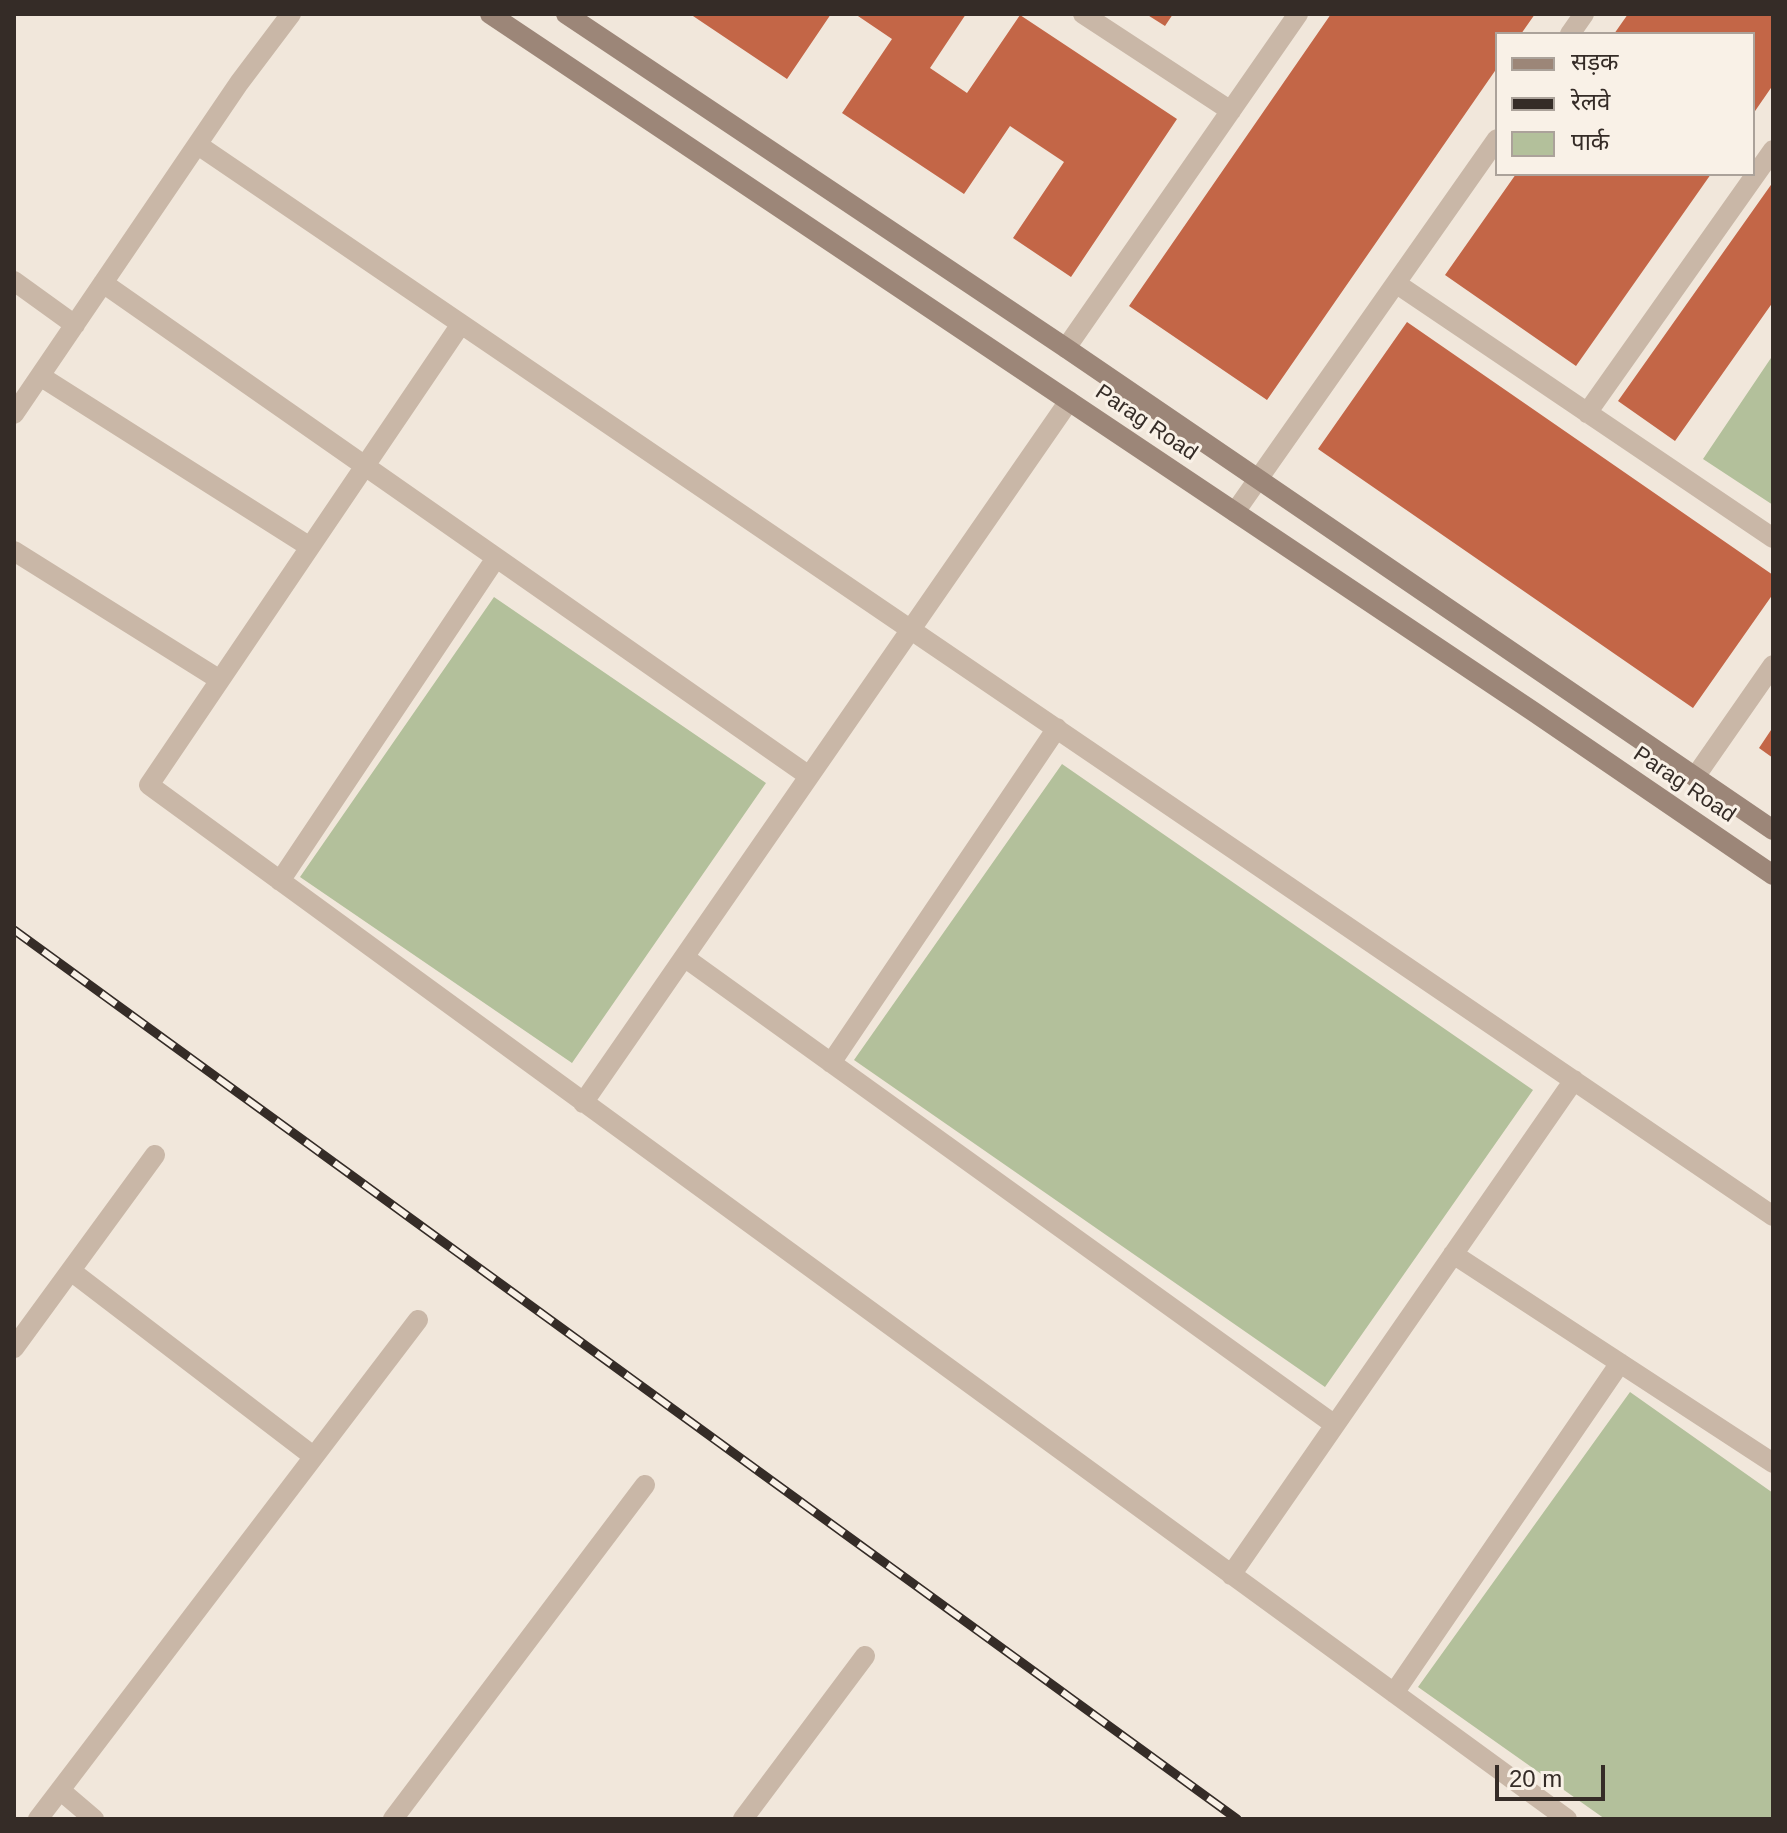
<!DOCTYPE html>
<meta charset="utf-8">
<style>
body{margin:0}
#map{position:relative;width:1787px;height:1833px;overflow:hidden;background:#f1e7db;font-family:Helvetica,"Noto Sans Devanagari",sans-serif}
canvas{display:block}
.frame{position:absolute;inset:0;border:16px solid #352c27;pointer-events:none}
.legend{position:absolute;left:1495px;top:32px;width:260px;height:144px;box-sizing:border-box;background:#f9f1e7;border:2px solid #aba29a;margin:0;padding:10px 14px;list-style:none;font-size:24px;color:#352c27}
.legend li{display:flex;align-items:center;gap:16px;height:40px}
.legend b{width:40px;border:2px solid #aba29a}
.scale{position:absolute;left:1495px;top:1765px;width:110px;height:36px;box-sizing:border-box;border:4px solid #352c27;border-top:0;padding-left:10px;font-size:24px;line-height:28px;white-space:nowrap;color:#352c27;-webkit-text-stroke:6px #f9f1e7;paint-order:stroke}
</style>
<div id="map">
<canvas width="1787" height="1833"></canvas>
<div class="frame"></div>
<ul class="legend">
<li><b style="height:10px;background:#9c8678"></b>सड़क</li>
<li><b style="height:10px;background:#352c27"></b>रेलवे</li>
<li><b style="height:22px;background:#b3c09b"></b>पार्क</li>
</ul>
<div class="scale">20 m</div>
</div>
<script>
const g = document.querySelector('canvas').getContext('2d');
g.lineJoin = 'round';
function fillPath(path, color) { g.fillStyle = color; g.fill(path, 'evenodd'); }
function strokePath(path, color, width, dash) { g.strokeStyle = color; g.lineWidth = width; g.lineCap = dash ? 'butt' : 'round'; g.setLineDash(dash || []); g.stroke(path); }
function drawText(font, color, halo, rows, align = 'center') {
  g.font = font + ' Helvetica,sans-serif'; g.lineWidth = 6; g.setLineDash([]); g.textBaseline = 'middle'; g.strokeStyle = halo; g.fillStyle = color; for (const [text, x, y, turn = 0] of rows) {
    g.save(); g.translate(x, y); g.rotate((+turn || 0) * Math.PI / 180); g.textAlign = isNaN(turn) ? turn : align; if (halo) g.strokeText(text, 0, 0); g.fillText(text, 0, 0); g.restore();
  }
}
fillPath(new Path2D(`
 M1773,355v150l-70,-46z
 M494,597l272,186 -194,280 -272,-186z
 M1062,764l471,326 -208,297 -471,-327z
 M1630,1392l143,101v326h-168l-187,-132z`), '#b3c09b');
fillPath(new Path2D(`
 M690,14h141l-44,65z
 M855,14h111l-36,54 37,25 53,-78 157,104 -106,158 -58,-39 51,-76 -54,-36 -46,68 -122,-81 50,-74z
 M1146,14h27l-8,12z
 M1331,14h204l-14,20h-24v34l-230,332 -138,-94z
 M1628,14h145v71l-20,29v-80h-139z
 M1516,174h195l-135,192 -131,-91z
 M1773,182v120l-98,139 -57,-40z
 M1407,322l366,253v19l-80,114 -375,-259z
 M1773,727v31l-14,-10z`), '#c36647');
strokePath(new Path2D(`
 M1083,14l148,97
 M1570,34l14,-20
 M198,145l1575,1071
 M14,281l61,44
 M103,283l706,493
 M1397,284l376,254
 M461,324l-312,461 1418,1034
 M1066,348l232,-334
 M40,376l270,171
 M1587,413l186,-263
 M14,414l225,-331 52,-69
 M1235,512l262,-373
 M14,551l206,129
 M1695,777l78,-112
 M280,881l216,-323
 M684,957l651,468
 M831,1063l226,-335
 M583,1103l486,-702
 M1453,1254l320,209
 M71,1271l242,185
 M14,1348l141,-193
 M1231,1575l343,-495
 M1394,1693l226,-330
 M60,1790l34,29
 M38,1819l380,-499
 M393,1819l252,-334
 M743,1819l122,-163`), '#c9b7a7', 20);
strokePath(new Path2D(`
 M490,14l1044,698 239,163
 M566,14l500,334 707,482`), '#9c8678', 20);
const rail = new Path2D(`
 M14,930l1223,889`);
strokePath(rail, '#352c27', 9);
strokePath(rail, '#f9f1e7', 6, [18]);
drawText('22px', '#352c27', '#f9f1e7', [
 ["Parag Road",1146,423,34],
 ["Parag Road",1684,785,34]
]);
</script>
